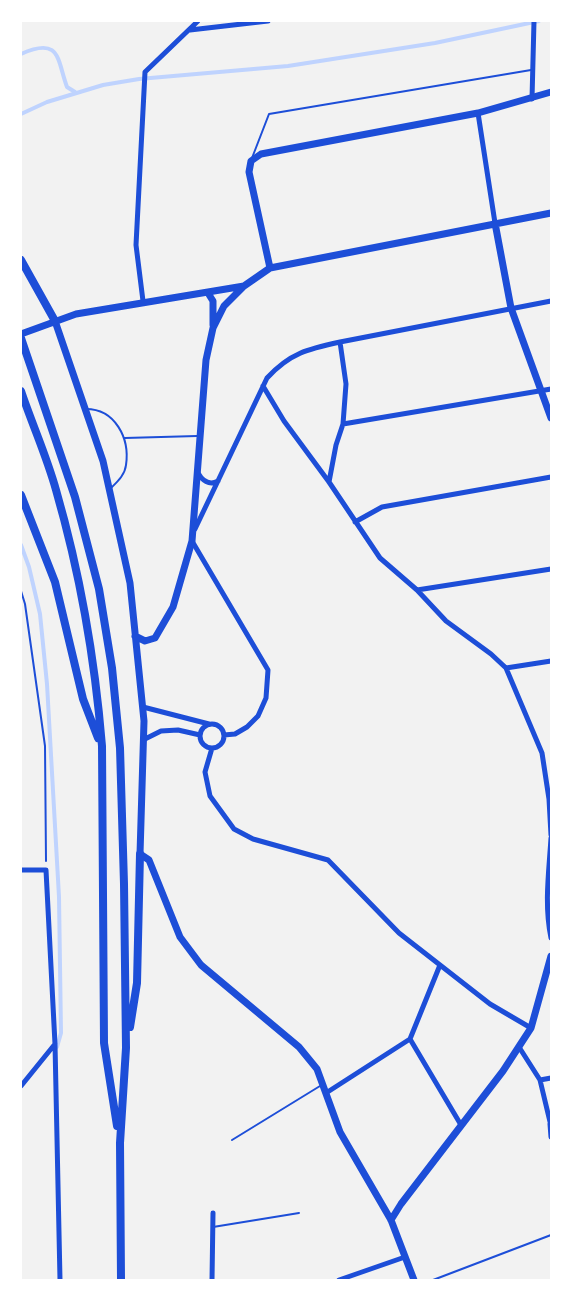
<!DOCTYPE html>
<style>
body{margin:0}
#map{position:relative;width:572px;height:1301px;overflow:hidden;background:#f2f2f2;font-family:"Libre Baskerville",serif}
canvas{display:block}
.frame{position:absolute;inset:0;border:22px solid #fff;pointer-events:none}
</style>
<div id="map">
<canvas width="572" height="1301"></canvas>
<div class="frame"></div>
</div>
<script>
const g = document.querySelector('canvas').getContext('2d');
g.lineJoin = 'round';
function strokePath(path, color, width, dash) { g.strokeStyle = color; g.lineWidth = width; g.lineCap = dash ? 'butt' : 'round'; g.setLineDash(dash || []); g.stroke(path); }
strokePath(new Path2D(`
 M21,54c40,-18 36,6 46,33l8,5
 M21,114l26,-12 56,-17 36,-6 149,-13 147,-23 104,-22
 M21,545l8,22 11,47 7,70 12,213 2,136 -4,14`), '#bfd3fe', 4);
strokePath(new Path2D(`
 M21,591l4,13 20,142 1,115`), '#1d4ed8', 2);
strokePath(new Path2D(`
 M252,158l17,-44 262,-44
 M86,409c29,0 44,29 40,56 -1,10 -9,17 -15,23
 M125,438l72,-2
 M232,1140l88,-54
 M213,1227l86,-14
 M433,1280l118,-45`), '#1d4ed8', 2);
strokePath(new Path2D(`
 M190,30l78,-9
 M532,99l2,-78
 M478,113l17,110
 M143,301l-7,-56 9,-173 53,-51
 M340,342l6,42 -3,40
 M263,386l21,35 45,61 51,76 37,32 29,31 45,33 15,14 36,85 7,46 2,36
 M198,473c4,7 11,13 20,8
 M329,482l7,-37 7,-21 208,-35
 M355,522l27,-15 169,-30
 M195,529l72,-151c23,-25 41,-29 73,-36l211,-41
 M192,541l76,129 -2,28 -8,18 -11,11 -12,7 -11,1
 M417,590l134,-21
 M506,668l45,-7
 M143,707l66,17
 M200 736a12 12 0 1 1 24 0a12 12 0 1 1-24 0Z
 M143,740l18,-9 17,-1 22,5
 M212,748l-7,24 5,24 24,33 19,10 75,21 71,73 91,71 41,24
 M551,838c-2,33 -7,67 0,100
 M21,870h25l9,174 5,236
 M410,1039l51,86
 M519,1047l21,33 11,46
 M540,1080l11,-2
 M21,1086l34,-42
 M326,1093l84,-54 30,-74
 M550,1124l1,13
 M212,1280l1,-67
 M339,1280l66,-23`), '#1d4ed8', 5);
strokePath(new Path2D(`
 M495,223l16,85 40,110
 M270,268l-21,-96 2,-11 10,-7 217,-41 73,-21
 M208,293l5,8v24
 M55,321l48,140 27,122 14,138 -4,133 9,6 31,77 21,28 98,82 18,22 23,63 51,88 23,60
 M21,334l55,-20 168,-28 26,-18 281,-55
 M135,636l10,5 10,-3 18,-31 19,-66 14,-181 7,-32 11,-22 20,-20
 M391,1220l10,-16 102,-133 28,-43 20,-72`), '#1d4ed8', 7);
strokePath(new Path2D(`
 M21,260l34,61
 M21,338l54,159 24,92 13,79 8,80 4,136 2,164 -6,95 1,137
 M21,391c11,33 26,66 35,99 24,83 39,170 46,256l2,297 13,83
 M21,495l34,87 28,117 15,39
 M130,1027l7,-44 3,-129`), '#1d4ed8', 8);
</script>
